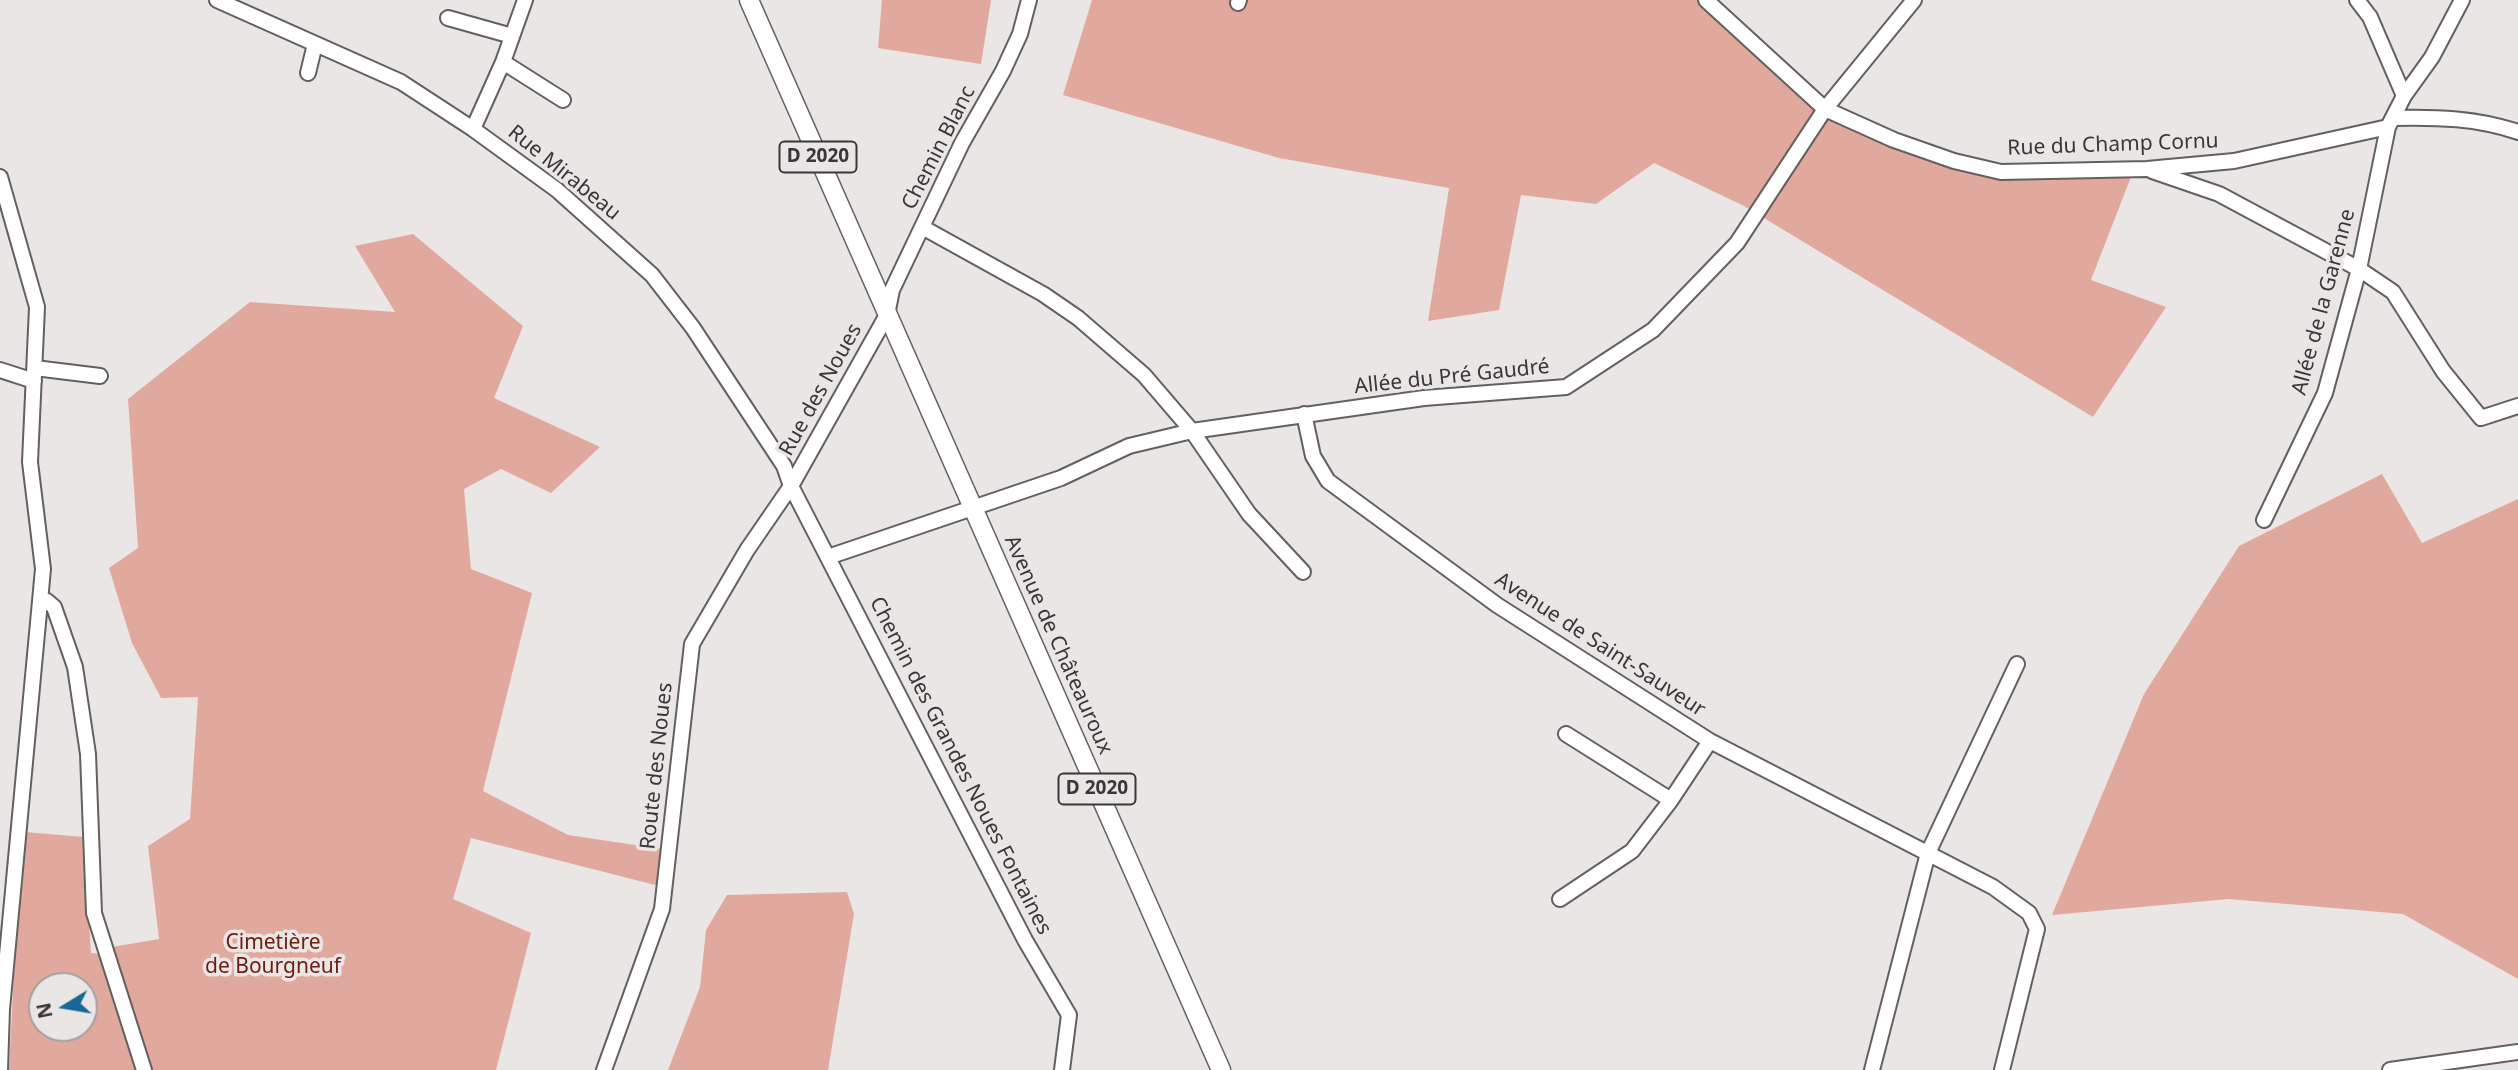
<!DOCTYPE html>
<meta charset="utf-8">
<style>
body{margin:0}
#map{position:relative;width:2518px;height:1070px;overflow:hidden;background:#eae6e5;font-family:"Noto Sans",sans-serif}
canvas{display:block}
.north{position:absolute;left:28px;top:972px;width:70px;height:70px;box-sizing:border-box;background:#eae6e5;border:2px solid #a3a09f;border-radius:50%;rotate:259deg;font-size:19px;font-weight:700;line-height:28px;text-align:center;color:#393737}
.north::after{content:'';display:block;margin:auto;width:24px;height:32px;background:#19689a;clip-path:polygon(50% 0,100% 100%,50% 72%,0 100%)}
</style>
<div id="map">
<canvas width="2518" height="1070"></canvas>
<div class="north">N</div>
</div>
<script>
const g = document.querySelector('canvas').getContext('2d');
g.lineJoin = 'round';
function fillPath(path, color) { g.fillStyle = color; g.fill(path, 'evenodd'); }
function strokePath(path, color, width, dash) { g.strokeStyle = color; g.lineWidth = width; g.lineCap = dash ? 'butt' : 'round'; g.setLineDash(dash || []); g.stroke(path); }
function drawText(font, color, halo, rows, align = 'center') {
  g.font = font + ' "Noto Sans",sans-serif'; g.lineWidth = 7; g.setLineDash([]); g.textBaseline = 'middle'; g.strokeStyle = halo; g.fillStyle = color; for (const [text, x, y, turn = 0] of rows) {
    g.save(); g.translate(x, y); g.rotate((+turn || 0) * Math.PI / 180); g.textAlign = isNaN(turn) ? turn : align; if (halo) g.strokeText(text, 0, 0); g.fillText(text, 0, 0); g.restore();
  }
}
fillPath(new Path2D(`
 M882,0h109l-10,64 -103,-16z
 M1092,0h609l99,94 65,35 135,41 134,-1 -43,111 75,27 -73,110 -349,-211 -90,-43 -58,41 -75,-9 -22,115 -71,11 21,-133 -170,-30 -216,-63z
 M413,234l110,92 -29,72 106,49 -49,46 -50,-24 -37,20 7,80 61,24 -49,198 85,44 94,14 -3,37 -188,-48 -18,61 78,34 -35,137h-347l-37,-123 47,-8 -11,-93 42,-27 8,-122 -37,1 -29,-55 -23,-75 29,-20 -10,-149 122,-97 145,10 -40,-66z
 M2382,474l40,69 96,-44v480l-115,-65 -174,-15 -177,16 92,-221 95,-148z
 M25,832l59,5 7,116 12,1 36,116h-130l9,-178zM42,986h42v42h-42z
 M847,892l7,22 -26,156h-160l32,-83 6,-57 21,-35z`), '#e1a99d');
const minor = new Path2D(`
 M217,0l184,82 72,47 84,61 95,85 41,53 91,138 7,20 234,454 44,75 -7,55
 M1706,0l119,109 69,31 60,21 47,11 146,-3 87,-8 154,-34 16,-31 28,-39 30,-57
 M2357,0l13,17 34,79
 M1238,3l1,-3
 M448,18l64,18
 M503,62l60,38
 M308,73l7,-29
 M2393,118c44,-1 84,0 125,14
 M473,129l30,-67 22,-62
 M2152,171l67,23 140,75 34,23 50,79 38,47 37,-12
 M0,177l37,130 -7,155 13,107 -41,440 -2,61
 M922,227l121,67 35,24 66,57 48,56 57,83 54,58
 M35,368l65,8
 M0,370l34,11
 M1304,414l9,42 15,25 169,124 213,136 283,146 36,26 8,16 -35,141
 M2264,520l61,-127 34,-124 29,-142
 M828,557l233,-79 68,-32 63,-15 232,-33 142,-11 87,-57 84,-87 88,-134 89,-109
 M41,600l6,1 7,6 21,60 13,87 6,159 50,157
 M1566,734l105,66
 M1560,899l72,-48 39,-51 39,-59
 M604,1070l58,-161 30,-265 55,-94 44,-64 96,-171 5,-25 70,-147 41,-72 17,-37 9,-34
 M1872,1070l56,-217 89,-189
 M2390,1070l128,-18`);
const major = new Path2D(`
 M749,0l472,1070`);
strokePath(minor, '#63605f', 18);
strokePath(major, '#63605f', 21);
strokePath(minor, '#fff', 14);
strokePath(major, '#fff', 18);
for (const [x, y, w] of [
 [818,157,77],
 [1097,789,77]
]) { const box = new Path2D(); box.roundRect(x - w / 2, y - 15.5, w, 31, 5); g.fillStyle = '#eae6e5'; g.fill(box); strokePath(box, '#393737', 2); }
drawText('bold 19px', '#393737', null, [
 ["D 2020",818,157],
 ["D 2020",1097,789]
]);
drawText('21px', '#393737', '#eae6e5', [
 ["Rue du Champ Cornu",2113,145,-2],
 ["Chemin Blanc",939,148,-63],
 ["Rue Mirabeau",564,173,39],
 ["Allée de la Garenne",2324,302,-75],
 ["Allée du Pré Gaudré",1452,377,-6],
 ["Rue des Noues",821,390,-61],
 ["Avenue de Châteauroux",1058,645,66],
 ["Avenue de Saint-Sauveur",1600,645,33],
 ["Route des Noues",657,766,-84],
 ["Chemin des Grandes Noues Fontaines",960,766,63]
]);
drawText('21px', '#6e1c0d', '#eae6e5', [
 ["Cimetière",273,943],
 ["de Bourgneuf",273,967]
]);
</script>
